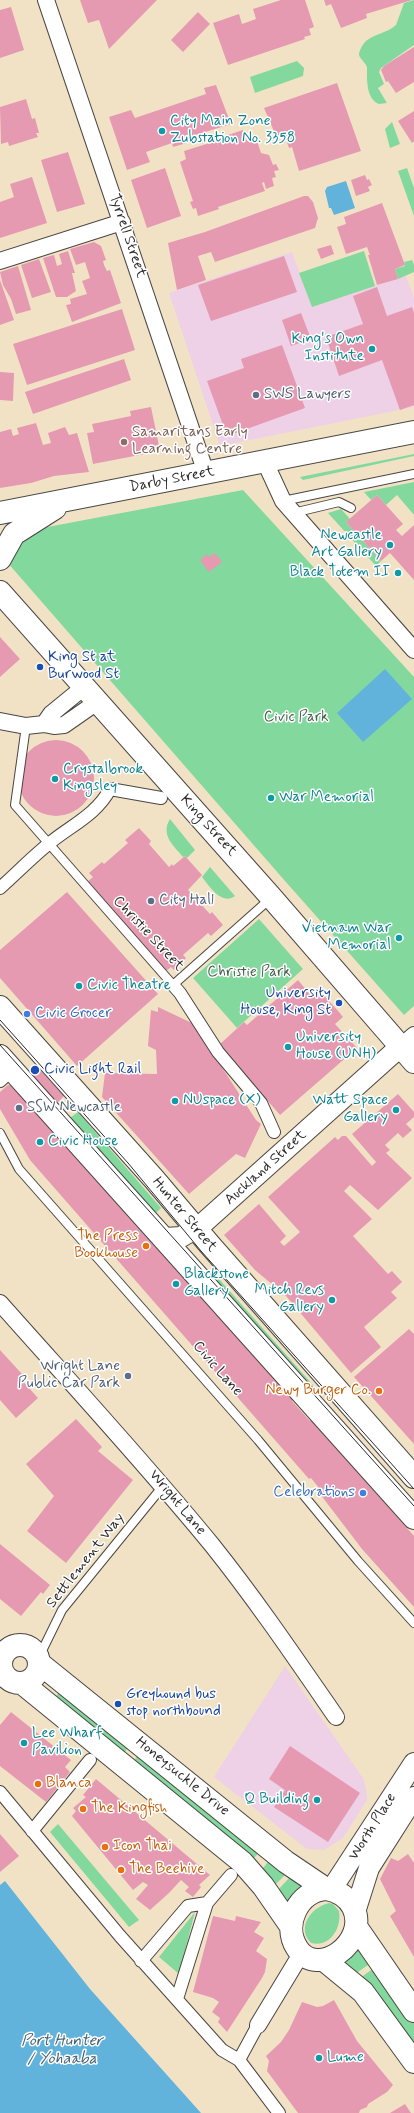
<!DOCTYPE html>
<style>
body{margin:0}
canvas{display:block;background:#f2e2c5}
</style>
<canvas width="414" height="2113"></canvas>
<script>
const g = document.querySelector('canvas').getContext('2d');
g.lineJoin = 'round';
function fillPath(path, color) { g.fillStyle = color; g.fill(path, 'evenodd'); }
function strokePath(path, color, width, dash) { g.strokeStyle = color; g.lineWidth = width; g.lineCap = dash ? 'butt' : 'round'; g.setLineDash(dash || []); g.stroke(path); }
function drawText(font, color, halo, rows, align = 'center') {
  g.font = font + ' Mynerve,sans-serif'; g.lineWidth = 3; g.setLineDash([]); g.textBaseline = 'middle'; g.strokeStyle = halo; g.fillStyle = color; for (const [text, x, y, turn = 0] of rows) {
    g.save(); g.translate(x, y); g.rotate((+turn || 0) * Math.PI / 180); g.textAlign = isNaN(turn) ? turn : align; if (halo) g.strokeText(text, 0, 0); g.fillText(text, 0, 0); g.restore();
  }
}
fillPath(new Path2D(`
 M292,252l20,55 94,-31 8,22v109l-194,39 -51,-153z
 M285,1666l78,112 3,10 1,12 -24,38 -19,12 -17,-1 -93,-72z`), '#eed0e7');
fillPath(new Path2D(`
 M414,0v45l-33,23 -2,4 5,12 -6,4 9,15 -8,1c-13,-5 -12,-24 -12,-36 0,-4 -7,-9 -8,-13 0,-5 4,-11 7,-14 8,-7 21,-8 30,-16l8,-22z
 M297,61l7,7 -1,8 -48,17 -5,-16z
 M392,122l8,22 -10,4 -5,-19z
 M407,168l7,20v28l-16,-45z
 M364,251l11,35 -63,21 -13,-34z
 M412,260l2,5v7l-16,7 -3,-10 10,-3 -1,-4z
 M414,454v2l-111,24 -3,-3z
 M414,482v33l-17,-20 -11,10 -9,-10 -6,5 -7,-8z
 M243,490l171,187v329l-10,9 -119,-134 -285,-327v-18z
 M341,509l9,10 -4,3 35,39 -5,5 -48,-53z
 M170,819l25,31 -8,8 -2,-2 -2,1c-9,-11 -23,-22 -13,-38z
 M210,867l25,29c-13,10 -26,-10 -33,-19z
 M259,919l44,50 -66,59 -44,-50z
 M78,1112l83,96 -5,5 -86,-95z
 M219,1279l94,106 -1,1 -95,-105z
 M62,1689l69,55 -11,14 -69,-56z
 M141,1752l120,98 -11,13 -120,-98z
 M58,1824l81,96 -10,7 -79,-95z
 M271,1858l17,14 -16,16 -13,-15z
 M292,1875l15,7 -22,22 -9,-12z
 M329,1903l4,1 6,7c3,17 -9,37 -28,32 -15,-15 0,-36 18,-40z
 M195,1912l-16,62 -20,-17z
 M358,1946l13,17 -16,11 -16,-10z
 M374,1968l40,54v32l-54,-76z`), '#83d99d');
fillPath(new Path2D(`
 M346,181l9,27 -21,7 -3,-7h-2l-4,-17 2,-4z
 M385,669l27,30 -49,43 -26,-29z
 M5,1881l85,108 111,124h-201v-228z`), '#61b3dc');
fillPath(new Path2D(`
 M80,0h77l-48,49 -10,-29 -11,3z
 M281,0h24l9,27 -5,2 2,6 -7,2 1,2 -77,26 -15,-42 26,-9 3,10 14,-5 -3,-10z
 M324,0h88l-46,14 1,4 -26,10 -10,-24 -5,2z
 M11,7l13,43 -24,8v-48z
 M198,12l12,12 -27,28 -12,-12z
 M414,47v35l-18,11 -8,-12 -2,1 -5,-12 3,-4z
 M337,83l24,68 -62,20 -7,-24 -3,1 -5,-15 -8,3 -12,-28z
 M216,85l15,39 -42,13 1,5 -17,5 -1,-4 -26,9 4,10 -23,8 -18,-53 22,-7 4,8 71,-24 -2,-6z
 M26,99l6,20 3,-1 4,15h-3l2,4 -29,9 -1,-4 -7,2 -1,-37z
 M414,111v30l-2,2 -14,-22z
 M243,130l4,11 9,-3 5,15 8,2 4,10 3,-1 3,6 -5,1 2,6 -4,1 2,8 -8,3 -2,-7 -2,1 3,8 -47,16 1,2 -21,7 -2,-8 -3,1 -3,-7 3,-1 -13,-39 6,-3 -2,-8 32,-10 3,7 -3,-9z
 M68,152l17,52 -28,8 -16,-52z
 M165,168l16,48 -34,12 -16,-48z
 M365,175l2,5 2,-1 3,6 -4,2 2,4 -14,5 -5,-16z
 M32,177l15,46 -47,15v-36l14,-5 -4,-13z
 M304,196h4l5,6 5,16 -3,10 -100,34 -4,-10 -13,4 8,24 -29,10 -9,-47 37,-11z
 M382,203l23,62 -10,4 3,10 -21,6 -9,-30h2l-3,-8 -21,7 -9,-27 9,-3 -2,-7z
 M94,242l7,4 5,14 -3,1 1,4 3,6 3,-1 11,33 -49,19 -6,-17 5,-1 -1,-5 17,-5 -5,-13 8,-3 -5,-16 -9,3 -6,-16z
 M331,245l3,9 -13,5 -4,-10z
 M68,251l7,22h-3l4,18 -9,6h-11l-13,-39 11,-3 3,11 5,-2 -3,-10z
 M284,256l13,36 -86,29 -13,-36z
 M39,259l12,33 -19,6 -11,-33z
 M18,266l13,44 -15,4 -5,-15 -8,-14 -3,-13z
 M0,280l14,40 -14,5z
 M377,287l10,29 25,-9 2,6v92l-14,5 -18,-50 -43,16 -13,-39 37,-13 -10,-28z
 M122,309l13,41 -108,35 -14,-41z
 M301,313l10,26 -20,7 -9,-26z
 M282,345l23,63 -78,28 -20,-55 37,-13 -3,-9z
 M124,359l7,21 -98,34 -8,-22z
 M0,372l14,1 -1,28 -13,-1z
 M151,407l9,44 -67,13 -6,-31 7,-1 -2,-8 39,-8 -1,-5z
 M36,423l7,22 8,-2 -3,-10 17,-6 4,8 8,-2 12,39 -35,4 -23,7 -31,5v-56l11,-3 2,7 6,-2 -2,-6z
 M377,495l26,29 -7,6 6,6 12,-11v55l-24,-27 -9,8 -35,-39z
 M215,553l7,9 -13,10 -9,-12 7,-6 2,3z
 M0,637l20,22 -20,18z
 M18 778a38 38 0 1 1 76 0a38 38 0 1 1-76 0Z
 M139,828l12,13 -2,3 20,23 3,-3 1,2 12,-10 17,19 -14,15 22,24 2,-2 11,13 -12,11 -3,-3 -25,22 3,3 -12,12 -3,-3 -6,5 -78,-90 6,-5 -4,-4 13,-11 2,2 24,-21 -3,-3z
 M67,892l91,102 -81,72 -77,-88v-28z
 M298,980l13,16 7,-7 21,23 4,5 -8,7 22,24 -77,67 -61,-70 25,-23 3,3z
 M158,1007l36,17 62,96 5,4 -16,34 -9,-4 -47,40 -87,-97 3,-24 52,1 -1,-24 -8,-4 3,-36 7,2z
 M39,1069l25,27 -7,7 -25,-28z
 M8,1085l6,1 279,314 -1,1 18,20 1,-1 103,116v71l-52,-58 -45,-59 2,-2 -8,-10 -2,1 -279,-319 -30,-51v-17z
 M398,1094l16,18v5l-8,7 6,6 -9,8 -5,-5 -13,12 5,5 -4,3 26,25 -34,32 -28,-25 -6,6 28,28 -19,17 35,38 4,-3 10,11 -11,10 6,6 -33,29 17,20 -30,26 -65,-77 -31,-26 -31,-35 35,-31 27,32 -6,6 4,4 16,-14 -32,-35 67,-60 3,3 4,-4h4l26,30 4,-4 -24,-28z
 M409,1329l5,5v110l-60,-67z
 M0,1350l22,24 -3,3 19,21 -22,20 -16,-18z
 M76,1419l26,28 -4,4 35,29 -67,83 -39,-32 27,-35 -28,-32z
 M0,1544l50,41 -7,9 -2,-2 -20,24 -21,-17z
 M11,1712l60,48 -6,7 5,5 -24,30 -46,-36v-41z
 M290,1746l70,47 -32,49 -54,-35 11,-17 -16,-11z
 M96,1779l114,96 -11,10 2,2 -8,10 -8,-6 4,-4 -8,-7 -12,13 -19,17 -14,-11 12,-14 -5,-3 -10,8 -61,-74 4,-5 -3,-3 13,-11 -3,-2z
 M0,1834l19,22 -19,16z
 M408,1854l6,9v94l-24,-41 6,-5 -16,-32 11,-21 7,3z
 M213,1916l22,5 1,-5 25,6 -7,10 10,6 -8,13 11,8 -2,13 -3,6 -35,54 -9,-10 2,-4 -8,-6 7,-10 -6,-4 -20,-6z
 M334,2000l23,41 36,44 -6,7 -19,12 -1,3 -7,3 -1,3h-61l-31,-42 2,-10 -3,-5 15,-14 8,-12 13,-28 15,5 6,-1z
 M405,2104l6,9h-21z`), '#e59ab2');
const service = new Path2D(`
 M283,501l131,-27
 M293,513l46,-11 12,6
 M26,726l-11,79 158,180 98,-87
 M0,1133l19,36 239,271 100,121 56,62
 M39,1657l23,-47 101,-124`);
const pedestrian = new Path2D(`
 M0,888c17,-15 33,-32 51,-46 21,-17 46,-28 59,-53l51,9
 M173,985l7,8 38,59 43,51 13,29
 M0,1081l12,-11
 M0,1792l120,144 102,114 17,10 40,53
 M32,1831l58,-71
 M141,1961l47,-55 19,-3
 M177,1999l30,-96 24,-28
 M239,2060l19,-35`);
const minor = new Path2D(`
 M46,0l160,473
 M0,261l122,-39
 M265,462l18,39 131,149
 M0,721l26,5 18,-2 10,2 10,-1 33,-23
 M44,724l7,-10 33,-27
 M401,1046l13,-11
 M0,1303c71,80 144,159 212,242 44,55 84,114 124,172
 M258,2025l43,-71`);
const tertiary = new Path2D(`
 M165,1238l16,-1 19,-11 201,-180
 M331,1890l83,-127
 M355,1912l14,-44 45,-71`);
const secondary = new Path2D(`
 M0,513l414,-81
 M0,559l14,-25 41,-26
 M0,592l271,305 143,165
 M0,1007l154,172 55,65 205,233
 M0,1056l414,462
 M1 1664a19 19 0 1 1 38 0a19 19 0 1 1-38 0Z
 M39,1663l247,199 40,27
 M22,1683l220,179 21,24 27,39
 M326,1889c12,2 21,7 27,18 17,35 -36,73 -56,41 -15,-23 1,-57 29,-59z
 M357,1928l57,83
 M324,1960l39,32 51,70`);
strokePath(service, '#494642', 10);
strokePath(pedestrian, '#494642', 14);
strokePath(minor, '#494642', 18);
strokePath(tertiary, '#494642', 22);
strokePath(secondary, '#494642', 24);
strokePath(service, '#fff', 8);
strokePath(pedestrian, '#fff', 12);
strokePath(minor, '#fff', 16);
strokePath(tertiary, '#fff', 20);
strokePath(secondary, '#fff', 22);
strokePath(new Path2D(`
 M0,1020l128,143 73,88 213,238
 M0,1045l414,461`), '#2b2b2b', 1);
for (const [x, y, r, color] of [
 [162,131,4,"#0f9aa8"],
 [372,349,4,"#0f9aa8"],
 [256,395,4,"#5c6f8a"],
 [124,442,4,"#8d6e63"],
 [390,545,4,"#0f9aa8"],
 [398,573,4,"#0f9aa8"],
 [40,667,4,"#1a4fb4"],
 [55,779,4,"#0f9aa8"],
 [271,798,4,"#0f9aa8"],
 [151,901,4,"#5c6f8a"],
 [399,938,4,"#0f9aa8"],
 [79,986,4,"#0f9aa8"],
 [339,1003,4,"#1a4fb4"],
 [27,1014,4,"#3f7fe0"],
 [288,1047,4,"#0f9aa8"],
 [35,1070,5,"#1a4fb4"],
 [175,1101,4,"#0f9aa8"],
 [19,1108,4,"#5c6f8a"],
 [396,1110,4,"#0f9aa8"],
 [40,1142,4,"#0f9aa8"],
 [146,1246,4,"#e8710a"],
 [176,1284,4,"#0f9aa8"],
 [332,1300,4,"#0f9aa8"],
 [128,1376,4,"#5c6f8a"],
 [379,1391,4,"#e8710a"],
 [363,1493,4,"#3f7fe0"],
 [118,1704,4,"#1a4fb4"],
 [24,1743,4,"#0f9aa8"],
 [38,1784,4,"#e8710a"],
 [317,1800,4,"#0f9aa8"],
 [83,1809,4,"#e8710a"],
 [105,1847,4,"#e8710a"],
 [121,1870,4,"#e8710a"],
 [319,2058,4,"#0f9aa8"]
]) { const dot = new Path2D(); dot.arc(x, y, r, 0, 2 * Math.PI); g.fillStyle = color; g.fill(dot); strokePath(dot, '#fff', 1.5); }
drawText('15px', '#0d838f', '#fff', [
 ["City Main Zone",170,122],
 ["Zubstation No. 3358",170,139],
 ["King's Own",364,340,"right"],
 ["Institute",364,357,"right"],
 ["Newcastle",382,536,"right"],
 ["Art Gallery",382,553,"right"],
 ["Black Totem II",390,573,"right"],
 ["Crystalbrook",63,770],
 ["Kingsley",63,787],
 ["War Memorial",279,798],
 ["Vietnam War",391,929,"right"],
 ["Memorial",391,946,"right"],
 ["Civic Theatre",87,986],
 ["University",296,1038],
 ["House (UNH)",296,1055],
 ["NUspace (X)",183,1101],
 ["Watt Space",388,1101,"right"],
 ["Gallery",388,1118,"right"],
 ["Civic House",48,1142],
 ["Blackstone",184,1275],
 ["Gallery",184,1292],
 ["Mitch Revs",324,1291,"right"],
 ["Gallery",324,1308,"right"],
 ["Lee Wharf",32,1734],
 ["Pavilion",32,1751],
 ["Q Building",309,1800,"right"],
 ["Lume",327,2058]
], 'left');
drawText('15px', '#2b2b2b', '#fff', [
 ["Tyrrell Street",127,236,71],
 ["Darby Street",172,480,-11],
 ["King Street",208,826,48],
 ["Christie Street",148,934,47],
 ["Auckland Street",266,1168,-42],
 ["Hunter Street",184,1215,50],
 ["Civic Lane",217,1369,49],
 ["Wright Lane",177,1503,50],
 ["Settlement Way",86,1561,-52],
 ["Honeysuckle Drive",182,1777,39],
 ["Worth Place",373,1827,-58]
]);
drawText('15px', '#4e5e75', '#fff', [
 ["SWS Lawyers",264,395],
 ["City Hall",159,901],
 ["SSW Newcastle",27,1108],
 ["Wright Lane",120,1367,"right"],
 ["Public Car Park",120,1384,"right"]
], 'left');
drawText('15px', '#785e54', '#fff', [
 ["Samaritans Early",132,433],
 ["Learning Centre",132,450]
], 'left');
drawText('15px', '#164399', '#fff', [
 ["King St at",48,658],
 ["Burwood St",48,675],
 ["University",331,994,"right"],
 ["House, King St",331,1011,"right"],
 ["Civic Light Rail",44,1070],
 ["Greyhound bus",126,1695],
 ["stop northbound",126,1712]
], 'left');
drawText('15px', '#455f4d', '#fff', [
 ["Civic Park",296,718],
 ["Christie Park",249,973]
]);
drawText('15px', '#366cbe', '#fff', [
 ["Civic Grocer",35,1014],
 ["Celebrations",355,1493,"right"]
], 'left');
drawText('15px', '#c56008', '#fff', [
 ["The Press",138,1237,"right"],
 ["Bookhouse",138,1254,"right"],
 ["Newy Burger Co.",371,1391,"right"],
 ["Blanca",46,1784],
 ["The Kingfish",91,1809],
 ["Icon Thai",113,1847],
 ["The Beehive",129,1870]
], 'left');
drawText('italic 16px', '#416172', '#fff', [
 ["Port Hunter",62,2042],
 ["/ Yohaaba",62,2060]
]);
</script>
